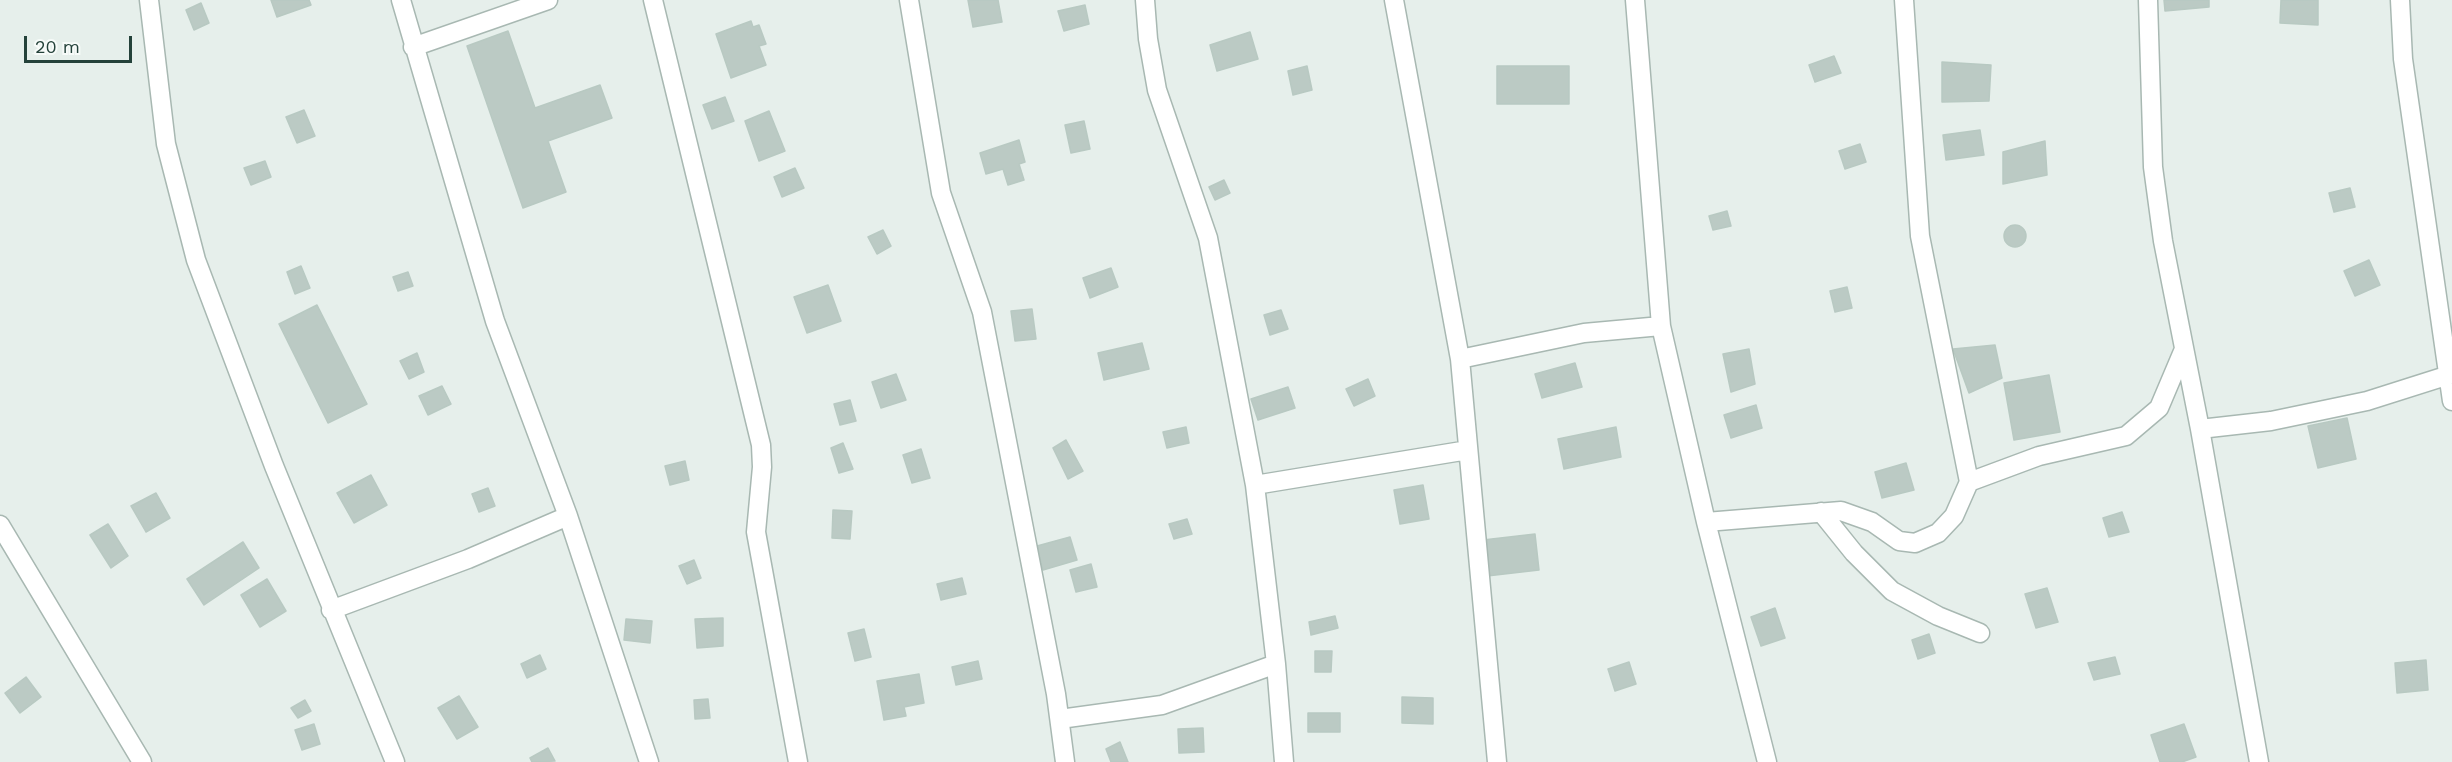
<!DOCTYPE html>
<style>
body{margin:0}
#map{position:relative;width:2452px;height:762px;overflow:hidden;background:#e6efeb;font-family:"Work Sans",sans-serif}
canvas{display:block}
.scale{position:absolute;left:24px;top:36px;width:108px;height:27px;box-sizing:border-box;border:3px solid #24423a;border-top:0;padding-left:8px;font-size:18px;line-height:21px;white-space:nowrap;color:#24423a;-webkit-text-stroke:4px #f7fbf9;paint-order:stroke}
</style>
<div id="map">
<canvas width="2452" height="762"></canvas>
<div class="scale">20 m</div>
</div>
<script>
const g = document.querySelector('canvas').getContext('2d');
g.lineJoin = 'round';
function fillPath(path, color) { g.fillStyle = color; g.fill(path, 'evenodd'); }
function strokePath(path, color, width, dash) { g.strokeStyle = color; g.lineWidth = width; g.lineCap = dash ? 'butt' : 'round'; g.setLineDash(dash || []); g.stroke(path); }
const building = new Path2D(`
 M271,0h38l2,5 -34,12z
 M968,0h30l4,22 -29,5z
 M2164,0h45v7l-44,4z
 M2281,0h37v25l-38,-2z
 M201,3l8,20 -15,7 -8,-20z
 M1085,5l4,19 -25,7 -6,-20z
 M751,21l2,6 6,-2 7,19 -7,2 7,19 -35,13 -15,-44z
 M508,31l27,77 65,-23 12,33 -64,23 18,51 -43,16 -56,-162z
 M1250,32l8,27 -41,12 -7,-26z
 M1834,56l7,17 -26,9 -6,-17z
 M1942,62l49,3 -2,36 -47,1z
 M1307,66l5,24 -19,5 -5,-24z
 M1497,66h72v38h-72z
 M725,97l9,24 -22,8 -9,-24z
 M304,110l11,26 -18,7 -11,-26z
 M769,111l16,40 -26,10 -14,-40z
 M1084,121l6,28 -19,4 -6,-28z
 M1980,130l4,25 -38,5 -3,-25z
 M1019,140l6,22 -6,2 5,16 -16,5 -5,-16 -17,5 -6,-21z
 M2045,141l2,34 -44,9v-32z
 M1860,144l6,18 -21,7 -6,-18z
 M265,161l6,16 -20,8 -7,-17z
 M795,168l9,20 -22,9 -8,-20z
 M1224,180l6,13 -15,7 -6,-13z
 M2350,188l5,19 -21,5 -5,-19z
 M1727,211l4,15 -18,4 -4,-14z
 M2004 236a11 11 0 1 1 22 0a11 11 0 1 1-22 0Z
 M883,230l8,16 -14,8 -9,-17z
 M2369,260l11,25 -25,11 -11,-25z
 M301,266l9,22 -15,6 -8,-22z
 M1111,268l7,19 -28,11 -7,-20z
 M408,272l5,14 -15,5 -5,-14z
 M828,285l13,36 -34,12 -13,-36z
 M1847,287l5,21 -17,4 -5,-21z
 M317,305l50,99 -39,19 -49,-99z
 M1032,309l4,30 -21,2 -4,-30z
 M1281,310l7,19 -18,6 -6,-20z
 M1142,343l7,26 -45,11 -6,-27z
 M1995,345l7,33 -33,15 -16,-44z
 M1749,349l6,35 -24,8 -8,-38z
 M417,353l7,19 -15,7 -9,-18z
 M1575,363l7,24 -40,11 -7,-24z
 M896,374l10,26 -25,8 -9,-26z
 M2049,375l11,57 -46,8 -10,-57z
 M1368,379l7,17 -21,10 -8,-17z
 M442,386l9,18 -23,11 -9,-19z
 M1288,387l7,21 -37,12 -7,-21z
 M850,400l6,21 -16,4 -6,-21z
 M1756,405l6,23 -31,10 -7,-23z
 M2347,418l9,41 -38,9 -10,-42z
 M1186,427l3,16 -22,5 -4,-16z
 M1616,427l5,30 -57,12 -6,-30z
 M1066,440l17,31 -15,8 -15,-31z
 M843,443l10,26 -14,4 -8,-25z
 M921,449l9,29 -18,5 -9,-28z
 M685,461l4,19 -19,5 -5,-19z
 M1906,463l8,27 -32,8 -7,-26z
 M371,475l16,30 -33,18 -17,-30z
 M1423,485l6,34 -29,5 -6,-34z
 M488,488l7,18 -16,6 -7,-18z
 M156,493l14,25 -24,14 -15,-26z
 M833,510l19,1 -2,28 -18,-1z
 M2122,512l7,20 -20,5 -6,-19z
 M1187,519l5,15 -18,5 -5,-15z
 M108,524l20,32 -17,12 -21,-33z
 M1535,534l4,36 -52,6 -4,-36z
 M1070,537l7,23 -34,10 -6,-24z
 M243,542l16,26 -55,37 -17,-26z
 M694,560l7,18 -14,6 -8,-18z
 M1091,564l6,23 -21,5 -6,-22z
 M962,578l4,16 -25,6 -4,-16z
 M267,579l19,32 -26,16 -19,-32z
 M2047,588l11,34 -22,6 -11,-34z
 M1775,608l10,30 -24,8 -10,-29z
 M1335,616l3,12 -27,7 -2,-13z
 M723,618v28l-26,2 -2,-29z
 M626,619l26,2 -2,22 -26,-3z
 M864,629l7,28 -16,4 -7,-28z
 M1929,634l6,19 -17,6 -6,-19z
 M1315,651h17l-1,21h-16z
 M540,655l6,14 -19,9 -6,-14z
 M2115,657l5,17 -26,6 -6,-17z
 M2426,660l2,30 -31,3 -2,-30z
 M978,661l4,18 -26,6 -4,-18z
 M1629,662l7,22 -21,7 -7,-22z
 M919,674l5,29 -20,4 2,9 -22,4 -7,-39z
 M26,677l15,20 -21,16 -15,-20z
 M459,696l19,31 -21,12 -19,-31z
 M1402,697l31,1v26l-31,-1z
 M708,699l2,19 -15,1 -1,-19z
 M305,700l6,11 -13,7 -7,-10z
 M1308,713h32v19h-32z
 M314,724l6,20 -18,6 -7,-20z
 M2184,724l12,33 -14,5h-22l-9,-27z
 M1203,728l1,24 -25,1 -1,-24z
 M1120,742l8,20h-17l-5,-13z
 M548,748l7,13 -23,1 -2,-4z`);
fillPath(building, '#bbcac4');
strokePath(building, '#b8c9c2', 1.5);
const minor = new Path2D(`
 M149,0l17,144 30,116 78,206 121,296
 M401,0l94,321 73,195 81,246
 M653,0l108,445 1,22 -6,65 42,230
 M909,0l32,193 41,119 74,382 9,68
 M1145,0l3,39 9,51 51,148 47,247 21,179 8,98
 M1394,0l66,359 37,403
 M1635,0l26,326 45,196 61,240
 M1904,0l16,236 49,246
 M2148,0l5,167 10,74 37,188 59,333
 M2400,0l3,59 49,342
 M413,47l135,-47
 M1460,359l124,-26 77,-7
 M2200,429l71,-8 96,-20 85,-27
 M1255,485l213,-35
 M1821,512l33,41 38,38 46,25 42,17
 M1706,522l135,-11 31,11 27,19 16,2 23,-10 16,-17 15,-34 70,-26 87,-20 33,-28 25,-59
 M0,525l142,237
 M331,610l137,-51 100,-43
 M1060,719l102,-14 114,-41`);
strokePath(minor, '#a8b8b2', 21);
strokePath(minor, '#fff', 18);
</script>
